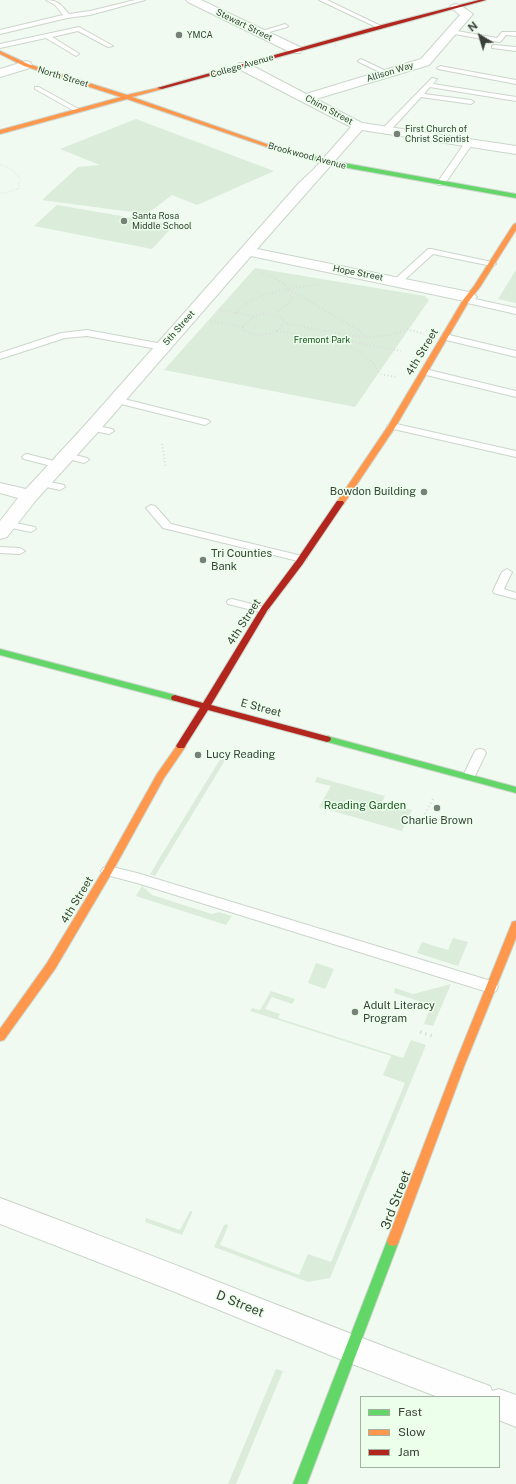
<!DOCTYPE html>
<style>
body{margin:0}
#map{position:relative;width:516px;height:1484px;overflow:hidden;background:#f0faf0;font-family:"Public Sans",sans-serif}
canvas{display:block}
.legend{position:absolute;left:360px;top:1396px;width:140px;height:72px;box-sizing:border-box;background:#ebffeb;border:1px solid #a3b3a3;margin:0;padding:5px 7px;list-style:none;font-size:12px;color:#384038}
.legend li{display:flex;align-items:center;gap:8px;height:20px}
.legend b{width:20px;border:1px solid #a3b3a3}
.north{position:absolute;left:460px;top:16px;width:40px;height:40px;-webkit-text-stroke:3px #ebffeb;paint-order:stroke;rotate:322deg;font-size:11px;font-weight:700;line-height:16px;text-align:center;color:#384038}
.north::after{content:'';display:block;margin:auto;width:14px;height:18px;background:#384038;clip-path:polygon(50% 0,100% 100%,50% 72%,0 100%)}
</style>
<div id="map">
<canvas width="516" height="1484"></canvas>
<ul class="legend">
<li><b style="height:5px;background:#63d668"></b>Fast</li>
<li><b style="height:5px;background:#ff974d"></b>Slow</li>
<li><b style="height:5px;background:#b3261e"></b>Jam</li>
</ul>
<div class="north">N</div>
</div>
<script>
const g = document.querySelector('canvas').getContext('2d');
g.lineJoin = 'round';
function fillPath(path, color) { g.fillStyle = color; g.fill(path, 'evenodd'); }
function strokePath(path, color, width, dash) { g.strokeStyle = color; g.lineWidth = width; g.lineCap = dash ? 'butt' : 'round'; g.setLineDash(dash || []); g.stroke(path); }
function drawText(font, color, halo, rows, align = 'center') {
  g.font = font + ' "Public Sans",sans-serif'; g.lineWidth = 3; g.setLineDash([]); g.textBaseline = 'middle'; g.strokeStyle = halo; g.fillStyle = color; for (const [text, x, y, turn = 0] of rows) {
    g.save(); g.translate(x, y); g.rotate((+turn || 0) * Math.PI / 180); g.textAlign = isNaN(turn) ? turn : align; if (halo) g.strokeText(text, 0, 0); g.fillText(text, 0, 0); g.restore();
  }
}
fillPath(new Path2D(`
 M136,119l138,52 -77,34 -25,-10 -25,19 -105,-14 36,-33 22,-2 -40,-16z
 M57,205l117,20 -22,24 -118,-23z
 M255,268l170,28 4,4 -74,107 -191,-37z
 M516,270v33l-18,-4z
 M222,756l5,1 -72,119 -5,-2z
 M317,777l68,19 -3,6 30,8 -10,21 -83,-24 12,-21 -16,-4z
 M142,886l10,9 60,19 7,-2 13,4 -6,9 -90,-29z
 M453,938l15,4 -10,24 -41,-13 5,-11 26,8z
 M316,963l18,6 -9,20 -17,-6z
 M451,984l-18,42 -9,-2 7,-19 -37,-12 1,-5 18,6z
 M271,991l24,8 -3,5 -20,-7 -7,12 15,5 -2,4 125,40 8,-18 15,5 -96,233 -22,4 -94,-35 10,-22 3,-1 1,2 -8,19 79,30 9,-21 23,8 74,-179 -22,-8 8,-19 -141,-45 2,-3 8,2z
 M190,1211h2v2l-10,22 -37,-13 1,-4 34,12z
 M276,1369l7,2 -47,113h-8z`), '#dbecdb');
const lane = new Path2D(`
 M46,0c12,0 15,5 23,14l21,-3 45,-11h10l-55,15 -23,3 -67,16v-4l63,-15 -8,-10z
 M319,0h8l56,27 -5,1z
 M285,24l3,2 -1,1 -28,8 -3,-2z
 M79,27l34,19 -5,1 -30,-16 -26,6 26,16 1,1 -3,2 -30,-18 -46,10v-4z
 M451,30l46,8 5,-6h14v4l-10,-1 -5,6 -2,1 -50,-9v-2z
 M494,45l22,2v4l-24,-3v-2z
 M361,59l27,13 1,1 -5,1 -25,-12 -1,-1z
 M440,66l76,14v4l-78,-15 -1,-1z
 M432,78l5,1 -4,5 83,13v4l-86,-14 -6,7 47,6 3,2 -3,2 -50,-7 -32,35h-6v-4z
 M35,87h4l43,24 -6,1 -41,-23z
 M466,141h6l1,2 -29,42h-6l-1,-2z
 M428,249h3l61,13 4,2 -4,2 -59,-12 -32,29h-6l-1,-2 1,-2z
 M466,297l50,11v6l-53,-12 -1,-2z
 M87,330l76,14 4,3 -4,3 -76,-14 -22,2 -65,21v-6l61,-20z
 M445,334l71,17v6l-74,-18 -1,-2 1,-2z
 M425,369l91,22v6l-94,-23 -2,-2z
 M116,397l92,23 2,2 -5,3 -92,-23 -2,-2z
 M392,423l124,28v6l-127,-29 -2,-2z
 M92,425l20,4 2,2 -5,3 -20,-4 -2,-2z
 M67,453l20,5 2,2 -5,3 -20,-5 -2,-2z
 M27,454l35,9 2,2 -5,3 -35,-9 -2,-2 2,-2z
 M41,480l23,5 1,2 -5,3 -23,-5 -1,-2 1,-2z
 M151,505l4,1 16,18 135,33 1,2 -5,3 -139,-34 -17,-20z
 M6,521l29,6 1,2 -5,3 -29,-6 -1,-2 1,-2z
 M0,547l20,1 5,3 -5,3 -20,-1z
 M507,569l5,3 -8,17 12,4v6l-22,-6 -1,-2 9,-19z
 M232,599l36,9 1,2 -5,3 -36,-9 -1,-2 1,-2z
 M480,749l4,1 2,3 -11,23 -2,3 -4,1 -4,-1 -2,-3 11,-23 2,-3z
 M108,866l29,7 354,108 5,2 2,4 -2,4 -5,2 -354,-110 -34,-9 -2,-3 2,-3z`);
const street = new Path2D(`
 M186,0h15l99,47 2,3 -2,3h-8l-104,-51z
 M456,4l4,1 13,9 -44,51 -113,34 46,24 154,23v8l-154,-24 -105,119 212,43 5,2 3,3 -3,3 -5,2 -218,-46 -153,176 -61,67 -30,38 -7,2v-18l18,-23 -18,-5v-10l26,6 60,-65 213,-241 15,-14 37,-42 -112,-58 -2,-3 2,-3h8l59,31 115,-35 39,-44 -10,-8 2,-2z
 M26,61l4,1 2,3 -2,3 -30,9v-8z
 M0,1198c160,59 318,125 479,184l11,4 2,5 7,-2 17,6v32l-17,-7v-23h-61l-96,-37 -172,-70 -170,-66z`);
const fast = new Path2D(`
 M275,146l52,14 189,34v4l-190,-34 -53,-15v-2z
 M0,649l175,46 4,3 -4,3 -175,-46z
 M327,736l189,51v6l-192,-52 -1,-2 1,-2z
 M393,1236l4,1 2,4 -92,243h-14l94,-243 2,-4z`);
const slow = new Path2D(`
 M0,51l28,13 99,31 35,-8v2l-30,8 146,51 -5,1 -146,-50 -127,35v-4l121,-33 -97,-31 -24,-12z
 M516,223v7l-36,57 -11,14 -73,125 -53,79h-6l-1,-2 52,-77 75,-126 11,-14 39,-61z
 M181,743l5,3 -22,32 -53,96 -56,95 -51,71 -4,1v-12l47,-66 57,-94 53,-95 21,-30z
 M516,921v17l-51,126 -66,177 -2,4 -4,1 -4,-1 -2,-4 68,-177 56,-139 1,-3z`);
const jam = new Path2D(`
 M479,0h7l-324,89 -5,-1 221,-62z
 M337,501h6l1,2 -42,62 -35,46 -56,94 119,32 1,2 -1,2 -3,1 -119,-32 -24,38h-6l-2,-2 24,-38 -28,-8 -1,-2 1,-2 3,-1 28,8 58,-95 35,-47z`);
strokePath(lane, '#ccd5cc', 2);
strokePath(street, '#ccd5cc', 2);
strokePath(fast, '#ccd5cc', 2);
strokePath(slow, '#ccd5cc', 2);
strokePath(jam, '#ccd5cc', 2);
strokePath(new Path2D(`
 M0,165l9,3 11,9 -2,12 -18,5`), '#dbdedb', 1.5, [0.5, 2]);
strokePath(new Path2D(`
 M260,272l15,6 9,6 9,15 -17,14
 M289,289l71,42 4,6
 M220,310l32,6
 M236,313c22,-23 54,-24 84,-29
 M211,321l32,6
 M277,331l70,14 5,-9 -68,-13
 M277,331c-12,5 -23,5 -34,-1v-3c11,-15 27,-18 42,-7l-1,3
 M277,331l7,-8
 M352,336l19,1 20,-2 16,-6 17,5
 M349,341l52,10
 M347,345c15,7 25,14 33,29l17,3
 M162,444l4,24`), '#dbdedb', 2, [1, 2.5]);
strokePath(new Path2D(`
 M425,814l9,-17`), '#dbdedb', 2.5, [1, 3]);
strokePath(new Path2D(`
 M420,1032l15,5`), '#dbdedb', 3.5, [1.5, 4]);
fillPath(lane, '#fdfefd');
fillPath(street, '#fdfefd');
fillPath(fast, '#63d668');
fillPath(slow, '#ff974d');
fillPath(jam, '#b3261e');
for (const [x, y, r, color] of [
 [179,35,4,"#788178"],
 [397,134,4,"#788178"],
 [124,221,4,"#788178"],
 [424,492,4,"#788178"],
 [203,560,4,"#788178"],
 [198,755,4,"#788178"],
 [437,808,4,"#788178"],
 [355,1012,4,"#788178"]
]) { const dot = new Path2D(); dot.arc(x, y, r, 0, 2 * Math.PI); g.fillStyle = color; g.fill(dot); strokePath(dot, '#ebffeb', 1.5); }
drawText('9px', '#384038', '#ebffeb', [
 ["Stewart Street",244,25,26],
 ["College Avenue",242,66,-16],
 ["Allison Way",390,72,-17],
 ["North Street",63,77,17],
 ["Chinn Street",329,110,28],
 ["Brookwood Avenue",307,156,15],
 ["Hope Street",358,273,11],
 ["5th Street",179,328,-49]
]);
drawText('9px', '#384038', '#ebffeb', [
 ["YMCA",187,35],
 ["First Church of",405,129],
 ["Christ Scientist",405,139],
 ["Santa Rosa",132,216],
 ["Middle School",132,226]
], 'left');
drawText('9px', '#1a5221', '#ebffeb', [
 ["Fremont Park",322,340]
]);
drawText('11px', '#384038', '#ebffeb', [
 ["4th Street",422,352,-59],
 ["4th Street",244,622,-57],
 ["E Street",261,708,15],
 ["4th Street",77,900,-59]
]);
drawText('11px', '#384038', '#ebffeb', [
 ["Bowdon Building",416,492,"right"],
 ["Tri Counties",211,554],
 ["Bank",211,567],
 ["Lucy Reading",206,755],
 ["Charlie Brown",437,821,"center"],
 ["Adult Literacy",363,1006],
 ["Program",363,1019]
], 'left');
drawText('11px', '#1a5221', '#ebffeb', [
 ["Reading Garden",365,806]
]);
drawText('13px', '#384038', '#ebffeb', [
 ["3rd Street",396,1200,-69],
 ["D Street",240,1304,22]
]);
</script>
